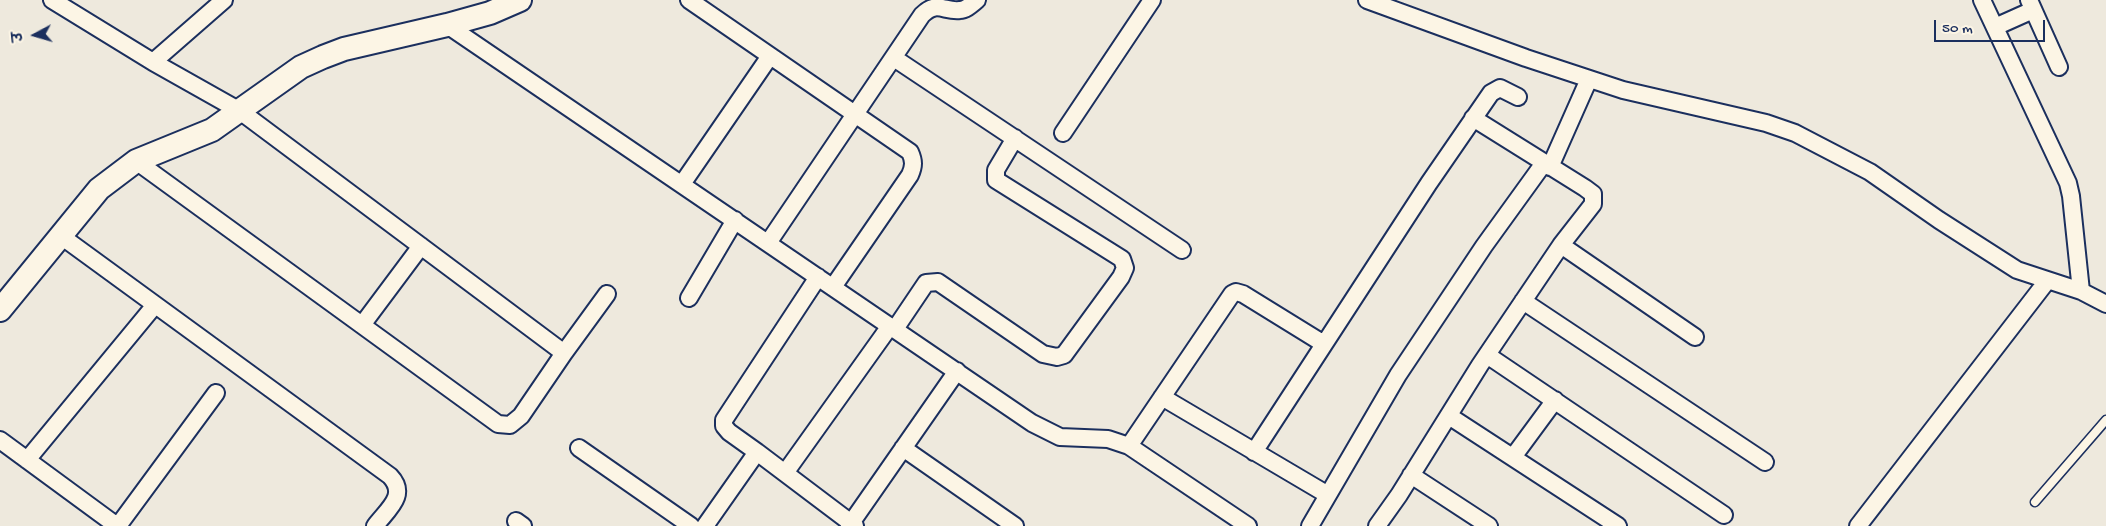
<!DOCTYPE html>
<meta charset="utf-8">
<style>
body{margin:0}
#map{position:relative;width:2106px;height:526px;overflow:hidden;background:#eee9dd;font-family:"Gochi Hand","Playpen Sans Deva",sans-serif}
canvas{display:block}
.north{position:absolute;left:10px;top:10px;width:50px;height:50px;-webkit-text-stroke:4px #fcf5e5;paint-order:stroke;rotate:264deg;font-size:14px;font-weight:700;line-height:20px;text-align:center;color:#1b2f5e}
.north::after{content:'';display:block;margin:auto;width:18px;height:22px;background:#1b2f5e;clip-path:polygon(50% 0,100% 100%,50% 72%,0 100%)}
.scale{position:absolute;left:1934px;top:20px;width:111px;height:22px;box-sizing:border-box;border:2px solid #1b2f5e;border-top:0;padding-left:6px;font-size:15px;line-height:18px;white-space:nowrap;color:#1b2f5e;-webkit-text-stroke:4px #fcf5e5;paint-order:stroke}
</style>
<div id="map">
<canvas width="2106" height="526"></canvas>
<div class="north">उ</div>
<div class="scale">50 m</div>
</div>
<script>
const g = document.querySelector('canvas').getContext('2d');
g.lineJoin = 'round';
function strokePath(path, color, width, dash) { g.strokeStyle = color; g.lineWidth = width; g.lineCap = dash ? 'butt' : 'round'; g.setLineDash(dash || []); g.stroke(path); }
const lane = new Path2D(`
 M2035,502l71,-82`);
const street = new Path2D(`
 M52,0l101,62 87,49 324,242
 M689,0l221,152c4,9 4,14 0,23l-77,112
 M1367,0l159,58 97,32 143,33 29,10 75,39 69,48 78,50 64,21 25,13
 M1982,0l86,183 3,13 10,95
 M2029,0l30,67
 M447,25l585,398 28,14 48,2 21,7 119,80
 M1995,27l38,-17
 M894,58l288,192
 M153,62l71,-62
 M1063,133l89,-133
 M136,161l362,263 12,1 11,-9 43,-63 43,-59
 M1550,167l39,-88
 M682,184l88,-128
 M61,236l329,240c18,19 -2,33 -15,50
 M768,243l154,-228c15,-15 22,-3 38,-5 6,0 12,-6 17,-10
 M1561,245l134,92
 M689,298l46,-78
 M1523,301l242,161
 M362,325l59,-79
 M895,329l31,-46 12,-1 105,72 14,3 7,-2 57,-78 4,-9 -3,-9 -126,-79v-10l19,-32
 M1487,355l237,160
 M1162,397l166,98
 M1449,416l169,110
 M0,440l117,86
 M1129,446l103,-152 4,-2 7,2 81,50
 M579,448l112,78
 M903,448l112,78
 M757,452l98,74
 M1254,452l175,-269 62,-90 9,-5 18,9
 M1513,457l42,-57
 M27,460l128,-155
 M785,473l105,-147
 M1411,475l78,51
 M516,521l7,5
 M118,526l98,-133
 M705,526l52,-74 -28,-20 -5,-6v-6l94,-143
 M849,526l108,-155
 M1310,526l88,-151 86,-129 60,-83
 M1377,526l22,-31 81,-130 81,-120 32,-41v-10l-8,-6 -112,-70
 M1858,526l189,-245`);
const secondary = new Path2D(`
 M0,310l99,-121 37,-28 76,-31 89,-63 22,-10 21,-8 103,-24 43,-12 30,-13`);
strokePath(lane, '#1b2f5e', 11);
strokePath(street, '#1b2f5e', 20);
strokePath(secondary, '#1b2f5e', 26);
strokePath(lane, '#fcf5e5', 8);
strokePath(street, '#fcf5e5', 16);
strokePath(secondary, '#fcf5e5', 22);
</script>
